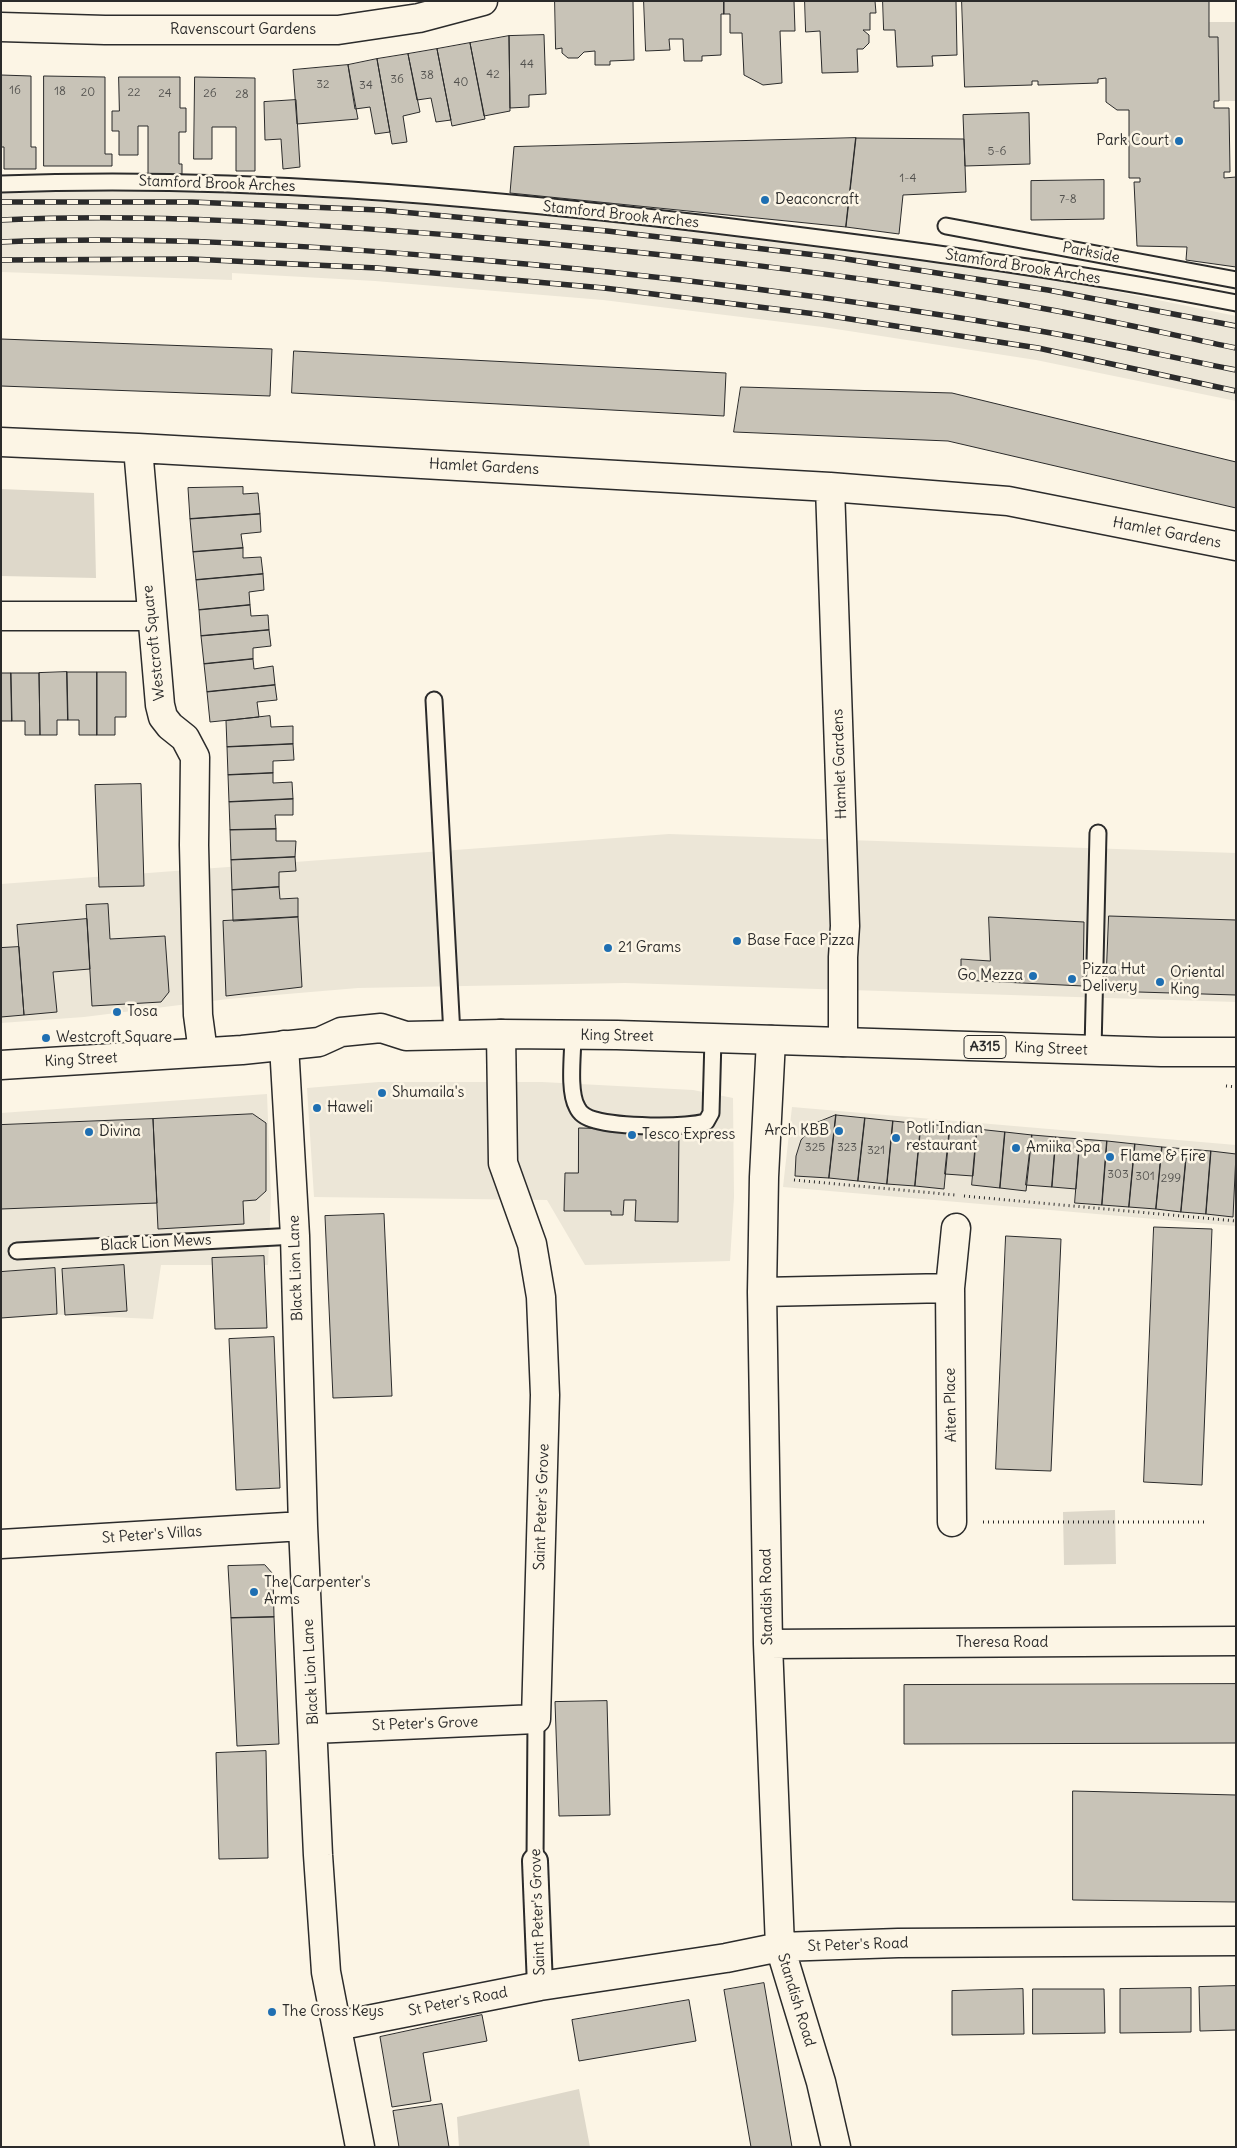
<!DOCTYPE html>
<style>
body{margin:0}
#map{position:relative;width:1237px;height:2148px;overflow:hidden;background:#fcf5e5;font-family:Delius,sans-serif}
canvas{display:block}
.frame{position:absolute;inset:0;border:2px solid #2b2b2b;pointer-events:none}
</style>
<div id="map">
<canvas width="1237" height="2148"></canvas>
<div class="frame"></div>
</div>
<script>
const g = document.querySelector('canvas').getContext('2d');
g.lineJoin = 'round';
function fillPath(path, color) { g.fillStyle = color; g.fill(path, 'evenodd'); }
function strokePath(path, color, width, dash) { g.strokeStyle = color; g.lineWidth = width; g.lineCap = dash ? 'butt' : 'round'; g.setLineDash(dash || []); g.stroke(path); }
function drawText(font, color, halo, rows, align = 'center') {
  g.font = font + ' Delius,sans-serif'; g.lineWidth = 5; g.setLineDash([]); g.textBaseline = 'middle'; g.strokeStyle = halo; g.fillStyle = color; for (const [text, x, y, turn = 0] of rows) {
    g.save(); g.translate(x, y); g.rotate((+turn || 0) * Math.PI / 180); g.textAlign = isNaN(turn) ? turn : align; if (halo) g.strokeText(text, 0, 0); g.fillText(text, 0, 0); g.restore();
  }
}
fillPath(new Path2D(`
 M192,188l189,11 227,20 226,26 216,33 186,38v85l-200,-41 -213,-33 -220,-27 -228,-19 -143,-8v7l-231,-8v-80z
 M669,834l567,19v149l-611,-19 -267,5 -130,11 -144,18 -83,6v-139z
 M379,1082h163l151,8 40,8 1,99 -4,64 -145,4 -38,-65 -233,-3 -7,-109z
 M267,1094l4,103 -3,68h-107l-8,54 -152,-7v-199z
 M792,1107l444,38v81l-453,-39z`), '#ece6d7');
fillPath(new Path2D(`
 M1209,22h27v79h-17l-1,-64h-9z
 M1,489l93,4 2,85 -95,-2z
 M1115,1510l1,54 -52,1 -1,-53z
 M579,2089l11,58h-131l-2,-30z`), '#ded8ca');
const building = new Path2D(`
 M555,1h78l1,59 -24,1v4h-15v-14l-11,1 -6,6h-10l-6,-5v-5l-6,1z
 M644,1h80v13h-3v41l-19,1v5h-18l-1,-22h-14l1,11 -24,1z
 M724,1h70l1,30h-15l2,52 -19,2 -19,-10 -2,-42h-12v-19h-6z
 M805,1h70l1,12h-6v17h-7l6,5v8l-6,6h-6l1,23 -36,1 -2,-42 -14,1z
 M883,1h73l1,54 -25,1 1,10 -36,1 -2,-37h-11z
 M962,1h247v36h9l1,64h-5v7h15l1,64h-6v6l12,-1v90l-50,-7 1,-13 -50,-1 -3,-64h6v-4h-11v-68h-12l-11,-8v-24l-8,1v4l-60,2v-4h-6v4l-67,2z
 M544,35l2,59 -17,1v12l-19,1 -1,-72z
 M509,36l1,75 -26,5 -14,-73z
 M470,43l15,76 -33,7 -15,-77z
 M437,49l14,71 -15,2 -5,-24 -14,2 -9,-46z
 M408,54l12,58 -17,4 4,26 -15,2 -15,-85z
 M377,59l13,73 -15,2 -5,-27 -15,2 -7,-44z
 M348,65l10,54 -61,5 -4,-54z
 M1,75l30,1v71h5v22h-32v-22h-3z
 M44,76l61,1v77h7v12h-68z
 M119,77h61v31h6v24h-7v32h3v10l-34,1v-49h-10v29h-19v-24h-7v-20h7z
 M195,77l60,1v93h-19v-44h-24v32h-18z
 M296,100l4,67 -17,2 -2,-30 -16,1 -1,-38z
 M1029,113l1,51 -65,2 -2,-51z
 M856,138l108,1 2,53 -63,3 -4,39 -53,-7z
 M856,138l-10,89 -336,-34 4,-46z
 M1104,180v39l-73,1v-39z
 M1,339l271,10 -2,47 -269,-10z
 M294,351l432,22 -2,43 -432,-23z
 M741,387l211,6 284,69v46l-288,-67 -214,-9z
 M243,487v7l15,-1 2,21 -70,5 -2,-31z
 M260,514l1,18 -20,2 2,14 -50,4 -3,-33z
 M243,548v10l18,-1 2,17 -67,6 -3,-28z
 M263,574l1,16 -15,2 1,13 -51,5 -3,-30z
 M250,605l1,11 17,-1 1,15 -68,6 -2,-26z
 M269,630l2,16 -18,2v11l-49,5 -3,-28z
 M253,659l1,10 19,-3 2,19 -68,7 -3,-28z
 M67,672h30v63h-18v-15h-11z
 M67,672l1,48h-11v15h-17l-1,-62z
 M97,672h29v45h-11v18h-18z
 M1,673h10l1,48h-11z
 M11,673h28l1,62h-15v-14h-13z
 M275,685l2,15 -20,2 2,15 -49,5 -3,-30z
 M270,716l1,11 22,-1v18l-66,3 -1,-26z
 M293,744l1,16 -21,1v12l-45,2 -1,-28z
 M273,773v10l19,-1 1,17 -64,3 -1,-27z
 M141,784l3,102 -45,1 -4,-102z
 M293,799v16h-18l1,14 -46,1 -1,-28z
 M276,829v12h20l-1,16 -64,3 -1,-30z
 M295,857l1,14 -17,1v15l-47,3 -1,-30z
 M279,887l1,12 18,-1v19l-65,4 -1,-31z
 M108,904l2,35 55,-3 4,56 -8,10 -69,4 -6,-101z
 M1109,916l127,4v75l-130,-4z
 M298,917l4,70 -76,9 -3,-75z
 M989,917l95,5 -1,64 -122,-6v-21l29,2z
 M87,919l3,50 -37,3 4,40 -33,3 -7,-90z
 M19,947l5,68 -23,2v-69z
 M253,1114l13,9v68l-10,9 -13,1 1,23 -86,5 -5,-110z
 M836,1115l-7,63 -34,-2 1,-20 5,-16 15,-17z
 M836,1115l29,3 -7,63 -29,-3z
 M865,1118l28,3 -6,63 -29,-3z
 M153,1119l4,84 -156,6v-84z
 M893,1121l28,3 -6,62 -28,-2z
 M921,1124l29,2 -6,63 -29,-3z
 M950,1126l27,3 -4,47 -28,-2z
 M579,1128l100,2 -1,92 -43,-1 1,-21h-12l-1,15h-12v-4h-47l1,-38h13z
 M977,1129l28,3 -5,56 -28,-3z
 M1005,1132l27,3 -6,56 -26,-3z
 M1032,1135l24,2 -4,50 -26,-2z
 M1056,1137l24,2 -4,50 -24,-2z
 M1080,1139l27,2 -5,64 -27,-2z
 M1107,1141l28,3 -6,63 -27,-2z
 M1135,1144l27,3 -6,62 -27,-2z
 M1162,1147l25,2 -6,63 -25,-3z
 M1187,1149l24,2 -5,63 -25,-2z
 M1211,1151l25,3 -3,63 -27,-3z
 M384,1214l8,182 -59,2 -8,-182z
 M1154,1227l58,2 -10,256 -58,-3z
 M1006,1236l55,3 -10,232 -55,-2z
 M264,1256l3,72 -52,1 -3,-71z
 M124,1265l3,46 -62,4 -3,-46z
 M55,1268l2,46 -56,4v-46z
 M274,1337l6,151 -44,2 -7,-151z
 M265,1565l8,9 1,43 -43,1 -3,-52z
 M274,1617l5,127 -42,2 -6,-128z
 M1236,1684v59l-332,1v-59z
 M607,1701l3,114 -51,1 -4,-114z
 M266,1751l2,107 -49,1 -3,-106z
 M1073,1791l163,4v107l-163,-2z
 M764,1983l28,164h-41l-27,-157z
 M1236,1986v44l-36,1 -1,-44z
 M1191,1988v44l-71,1v-44z
 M1023,1989l1,45 -72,1v-44z
 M1033,1989h71l1,44 -72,1z
 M689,2000l7,41 -117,20 -7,-41z
 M482,2015l5,26 -64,12 8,48 -39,6 -12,-70z
 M442,2104l7,43h-50l-6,-36z`);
fillPath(building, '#c8c3b7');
strokePath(building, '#2b2b2b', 1);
const service = new Path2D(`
 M1,184c233,-9 466,12 698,39 179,22 359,45 537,80
 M946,226l290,54
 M434,700l18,335
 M573,1035c0,19 -5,56 4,72 3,7 10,11 18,13 25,7 86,8 111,2l5,-9 2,-75
 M1093,1050l5,-217
 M17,1251l278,-15
 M535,1861l1,-142`);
const pedestrian = new Path2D(`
 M535,1861l5,125`);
const minor = new Path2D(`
 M1,27l104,3h233l81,-12 64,-17
 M1,442l137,6 22,257 3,12 7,9 15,12 10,19 -1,88 4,170 5,37
 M138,448l692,39
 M1,616h150
 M771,1040l-7,137 -2,115 6,352 12,303 41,135 15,65
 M843,1042v-85l2,-31 -15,-439 178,14 228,45
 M284,1045l11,191 8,290 15,329 8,117 34,175
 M762,1292l188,-4
 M952,1522l-2,-234 6,-60
 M1,1544l302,-18
 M768,1644l468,-3
 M313,1729l223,-10 9,-324 -4,-98 -9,-53 -29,-81 -2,-129
 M337,2026l203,-40 186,-28 54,-11 118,-4 338,-2`);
const primary = new Path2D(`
 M1,1065l241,-15 77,-8 22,-10 40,-4 25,8 95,-2 116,1 544,17h75`);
strokePath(service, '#2b2b2b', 19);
strokePath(pedestrian, '#2b2b2b', 28);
strokePath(minor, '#2b2b2b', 31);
strokePath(primary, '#2b2b2b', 31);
strokePath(new Path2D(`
 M1226,1086l10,1
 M794,1180l161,15
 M964,1196l272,25
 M983,1522h222`), '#2b2b2b', 3, [1, 4]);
strokePath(service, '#fcf5e5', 15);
strokePath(pedestrian, '#fcf5e5', 24);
strokePath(minor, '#fcf5e5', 28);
strokePath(primary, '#fcf5e5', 28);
const rail = new Path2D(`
 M1,202h191l188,8 227,21 226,26 215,33 188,36
 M1,220c154,-7 309,4 462,16 195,17 391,37 583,73 63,11 127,26 190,39
 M1,242c152,-6 305,3 456,16 195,16 390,40 583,73 65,11 130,26 196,39
 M1,260l190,-1 186,9 227,20 220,27 214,33 198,43`);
strokePath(rail, '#2b2b2b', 5.5);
strokePath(rail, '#fcf5e5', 4, [11]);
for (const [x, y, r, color] of [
 [1179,141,5,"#1f6fb2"],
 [765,200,5,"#1f6fb2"],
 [737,941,5,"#1f6fb2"],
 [608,948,5,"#1f6fb2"],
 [1033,976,5,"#1f6fb2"],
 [1072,979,5,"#1f6fb2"],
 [1160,982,5,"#1f6fb2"],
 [117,1012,5,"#1f6fb2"],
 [46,1038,5,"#1f6fb2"],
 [382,1093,5,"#1f6fb2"],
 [317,1108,5,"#1f6fb2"],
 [839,1131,5,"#1f6fb2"],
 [89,1132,5,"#1f6fb2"],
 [632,1135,5,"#1f6fb2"],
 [896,1138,5,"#1f6fb2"],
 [1016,1148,5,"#1f6fb2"],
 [1110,1157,5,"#1f6fb2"],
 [254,1592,5,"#1f6fb2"],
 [272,2012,5,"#1f6fb2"]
]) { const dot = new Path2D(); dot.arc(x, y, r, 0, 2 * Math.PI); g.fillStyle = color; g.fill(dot); strokePath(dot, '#fcf5e5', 2); }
drawText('12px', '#52514e', null, [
 ["44",527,65],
 ["42",493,75],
 ["38",427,76],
 ["36",397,80],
 ["40",461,83],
 ["32",323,85],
 ["34",366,86],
 ["16",15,91],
 ["18",60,92],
 ["20",88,93],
 ["22",134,93],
 ["24",165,94],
 ["26",210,94],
 ["28",242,95],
 ["5-6",997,152],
 ["1-4",908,179],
 ["7-8",1068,200],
 ["325",815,1148],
 ["323",847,1148],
 ["321",876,1151],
 ["303",1118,1175],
 ["301",1145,1177],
 ["299",1171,1179]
]);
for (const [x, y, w] of [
 [985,1047,42]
]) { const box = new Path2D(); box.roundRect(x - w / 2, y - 11.5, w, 23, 4); g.fillStyle = '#fcf5e5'; g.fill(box); strokePath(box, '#2b2b2b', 1); }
drawText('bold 14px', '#2b2b2b', null, [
 ["A315",985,1047]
]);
drawText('15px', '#2b2b2b', '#fcf5e5', [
 ["Ravenscourt Gardens",243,30],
 ["Stamford Brook Arches",217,184,2],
 ["Stamford Brook Arches",621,215,6],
 ["Parkside",1091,253,11],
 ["Stamford Brook Arches",1023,267,9],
 ["Hamlet Gardens",484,467,3],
 ["Hamlet Gardens",1167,533,11],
 ["Westcroft Square",154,643,-96],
 ["Hamlet Gardens",840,764,-92],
 ["King Street",617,1036,1],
 ["King Street",1051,1049,2],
 ["King Street",81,1060,-3],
 ["Black Lion Mews",156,1243,-3],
 ["Black Lion Lane",296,1268,-92],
 ["Aiten Place",951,1405,-91],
 ["Saint Peter's Grove",542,1507,-88],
 ["St Peter's Villas",152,1535,-4],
 ["Standish Road",767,1597,-91],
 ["Theresa Road",1002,1643],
 ["Black Lion Lane",311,1672,-93],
 ["St Peter's Grove",425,1724,-2],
 ["Saint Peter's Grove",538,1912,-92],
 ["St Peter's Road",858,1945,-2],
 ["Standish Road",796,2000,73],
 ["St Peter's Road",458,2002,-11]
]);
drawText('15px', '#2b2b2b', '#fcf5e5', [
 ["Park Court",1169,141,"right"],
 ["Deaconcraft",775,200],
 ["Base Face Pizza",747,941],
 ["21 Grams",618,948],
 ["Pizza Hut",1082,970],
 ["Delivery",1082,987],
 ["Oriental",1170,973],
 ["King",1170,990],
 ["Go Mezza",1023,976,"right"],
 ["Tosa",127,1012],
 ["Westcroft Square",56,1038],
 ["Shumaila's",392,1093],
 ["Haweli",327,1108],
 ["Potli Indian",906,1129],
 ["restaurant",906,1146],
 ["Arch KBB",829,1131,"right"],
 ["Divina",99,1132],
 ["Tesco Express",642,1135],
 ["Amiika Spa",1026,1148],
 ["Flame & Fire",1120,1157],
 ["The Carpenter's",264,1583],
 ["Arms",264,1600],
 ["The Cross Keys",282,2012]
], 'left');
</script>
